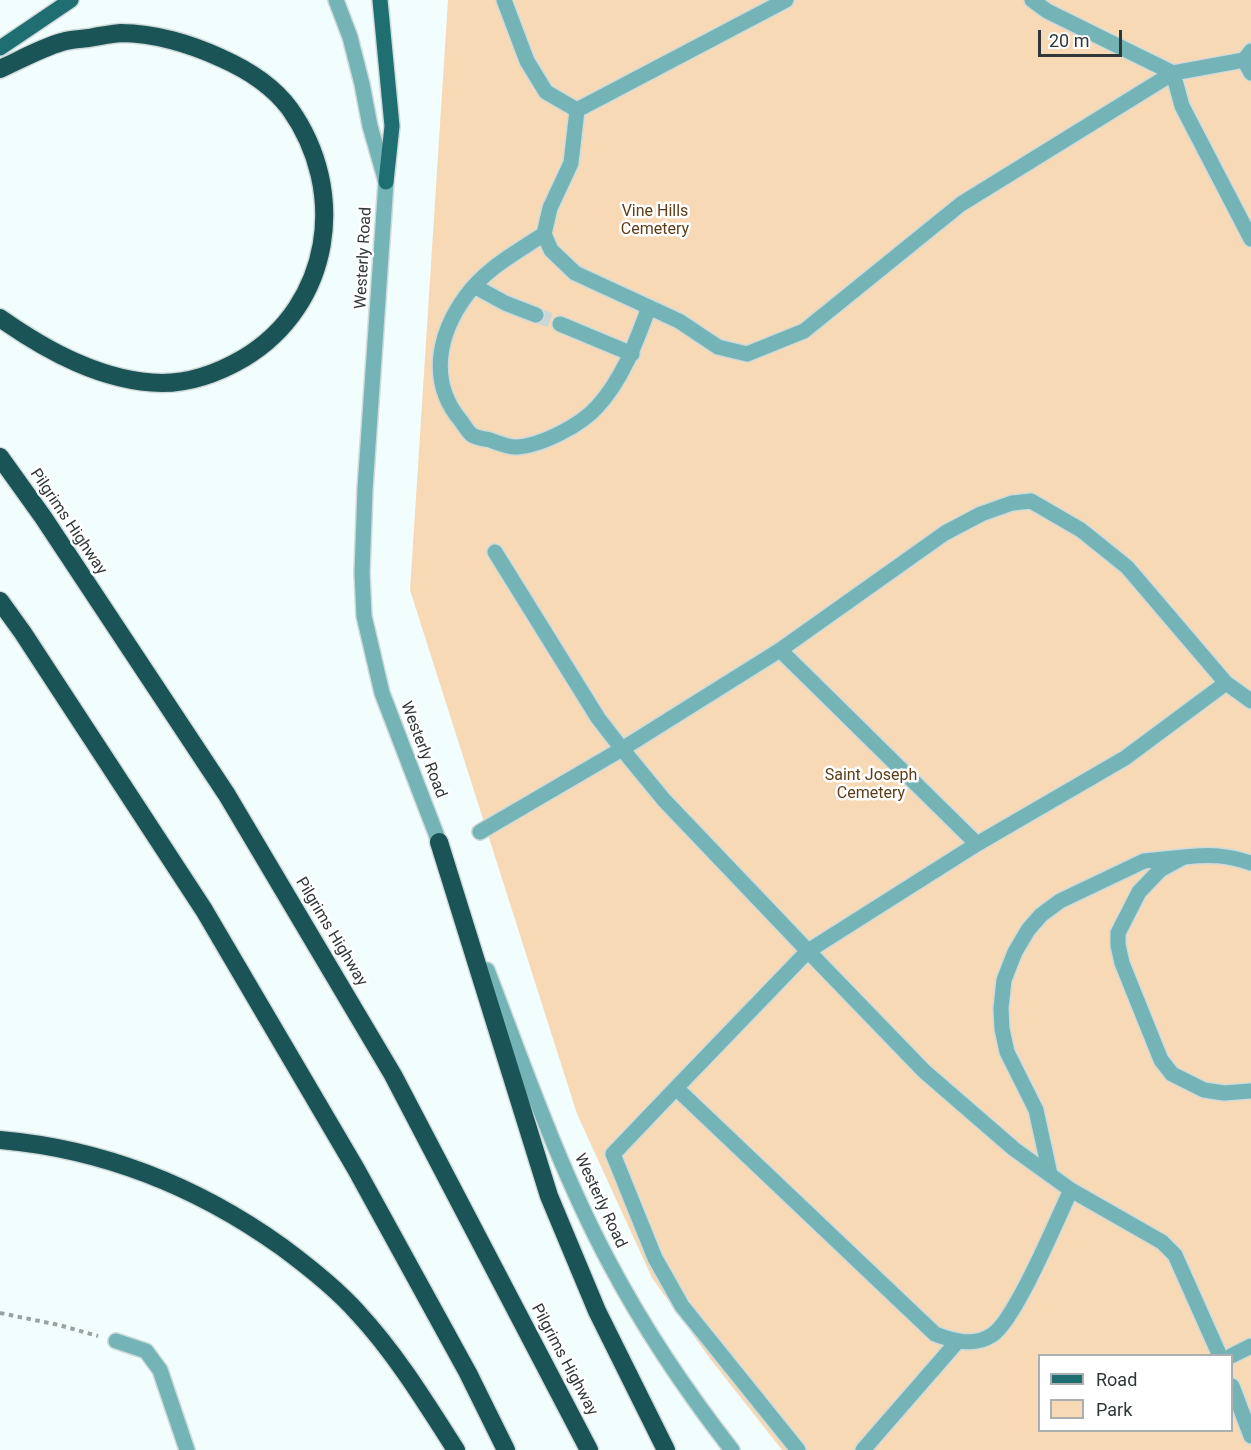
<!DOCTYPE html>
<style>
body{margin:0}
#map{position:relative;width:1251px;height:1450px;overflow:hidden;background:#f2fefe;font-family:Roboto,sans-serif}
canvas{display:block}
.legend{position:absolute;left:1038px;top:1354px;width:195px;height:78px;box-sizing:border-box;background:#fff;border:2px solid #acafaf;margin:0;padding:8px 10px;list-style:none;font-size:18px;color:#303738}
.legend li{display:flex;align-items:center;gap:12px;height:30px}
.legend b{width:30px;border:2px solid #acafaf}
.scale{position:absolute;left:1038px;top:30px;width:84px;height:27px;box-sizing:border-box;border:3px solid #303738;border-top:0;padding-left:8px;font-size:18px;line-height:21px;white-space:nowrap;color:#303738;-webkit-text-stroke:4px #fff;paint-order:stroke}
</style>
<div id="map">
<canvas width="1251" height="1450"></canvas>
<ul class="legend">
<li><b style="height:8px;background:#1f6f72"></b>Road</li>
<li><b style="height:16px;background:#f8d9b6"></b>Park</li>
</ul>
<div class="scale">20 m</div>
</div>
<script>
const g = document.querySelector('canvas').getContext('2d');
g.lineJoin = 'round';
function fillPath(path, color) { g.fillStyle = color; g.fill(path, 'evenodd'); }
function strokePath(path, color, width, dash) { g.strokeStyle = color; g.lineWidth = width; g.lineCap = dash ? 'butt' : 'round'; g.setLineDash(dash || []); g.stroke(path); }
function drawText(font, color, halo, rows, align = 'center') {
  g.font = font + ' Roboto,sans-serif'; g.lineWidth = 5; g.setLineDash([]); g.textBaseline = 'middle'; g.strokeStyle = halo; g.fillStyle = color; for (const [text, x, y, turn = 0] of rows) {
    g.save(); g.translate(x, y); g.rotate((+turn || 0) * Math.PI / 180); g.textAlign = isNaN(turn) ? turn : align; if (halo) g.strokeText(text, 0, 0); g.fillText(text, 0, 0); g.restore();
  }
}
fillPath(new Path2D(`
 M448,0h803v1450h-469l-71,-90 -59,-82 -75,-164 -167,-524zM1040,1356h192v74h-192z`), '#f8d9b6');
strokePath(new Path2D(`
 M536,315l24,9`), '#cbd6d6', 15, [15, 8]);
const minor = new Path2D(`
 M336,0l14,37 12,47 8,42 16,56 -21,307 -3,84 2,43 18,77 61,159
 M504,0l23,61 19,31 31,18 -6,53 -21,45 -6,26 7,16 24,23 104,48 39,26 29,7 57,-23 157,-127 212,-131 9,33 69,133
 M1032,0l15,11 126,62 71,-13
 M1251,51l-7,9 7,13
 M577,110l209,-110
 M544,234c-27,18 -58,34 -78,62 -28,38 -38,86 -5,125 3,4 7,11 11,14 5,3 13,4 18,5 8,3 18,7 26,7 25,-1 65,-22 81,-40 26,-28 39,-65 52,-100
 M474,286l31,17 31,12
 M560,324l72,30
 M780,650l197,194 -169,107 -144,-151 -42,-51 158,-99 165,-117 36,-19 31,-11 19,-2 50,29 46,37 99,116 -101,75 -148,86
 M1226,683l25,18
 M480,832l142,-83 -24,-31 -103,-166
 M1184,857c26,-3 42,-2 67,6
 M487,970c38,99 73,201 123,294 35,66 76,127 122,186
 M676,1088l132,-137 116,120 90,78 57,41 91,52 13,13 45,101
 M1050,1174l-14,-64 -29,-58 -5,-23 -1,-21 3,-28 11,-28 13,-22 13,-15 19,-14 84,-40 40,-4 -24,13 -21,22 -21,41v12l4,18 39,97 11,14 32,16 20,3 27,-2
 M116,1341l30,10 14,19 27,80
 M1231,1356l20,-10
 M1232,1386l19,50
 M798,1450l-116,-144 -27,-48 -42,-104 63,-66 259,246c18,7 39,13 57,1 23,-14 65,-116 79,-145
 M863,1450l94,-108`);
const major = new Path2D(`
 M380,0l12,126 -6,56
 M0,48l71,-48`);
const highway = new Path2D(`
 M0,69c20,-9 41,-21 62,-27 9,-3 19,-3 27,-4 10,-2 21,-4 32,-5 33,0 70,11 100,25 25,11 52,28 69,51 58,82 42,196 -46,249 -24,14 -54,25 -82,25 -59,-1 -115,-32 -162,-65
 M0,457l43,60 184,278 166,280 196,375
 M0,601l23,32 181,277 152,259 112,204 38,77
 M439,842l110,354 48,115 69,139
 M0,1140c103,9 198,47 282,107 27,20 54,41 76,66 38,41 68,90 98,137`);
strokePath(minor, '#cfdada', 18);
strokePath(major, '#cfdada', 18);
strokePath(highway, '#cfdada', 21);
strokePath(new Path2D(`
 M0,1313l59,12 39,11`), '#99a2a3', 4, [4.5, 4.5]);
strokePath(minor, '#74b4b6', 15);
strokePath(major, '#1f6f72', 15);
strokePath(highway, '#1b5456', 18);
drawText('16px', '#5c3d15', '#fff', [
 ["Vine Hills",655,212],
 ["Cemetery",655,230],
 ["Saint Joseph",871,776],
 ["Cemetery",871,794]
]);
drawText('16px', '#303738', '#fff', [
 ["Westerly Road",364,258,-87],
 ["Pilgrims Highway",68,522,56],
 ["Westerly Road",423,750,69],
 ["Pilgrims Highway",331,932,59],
 ["Westerly Road",600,1201,65],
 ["Pilgrims Highway",564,1360,62]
]);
</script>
